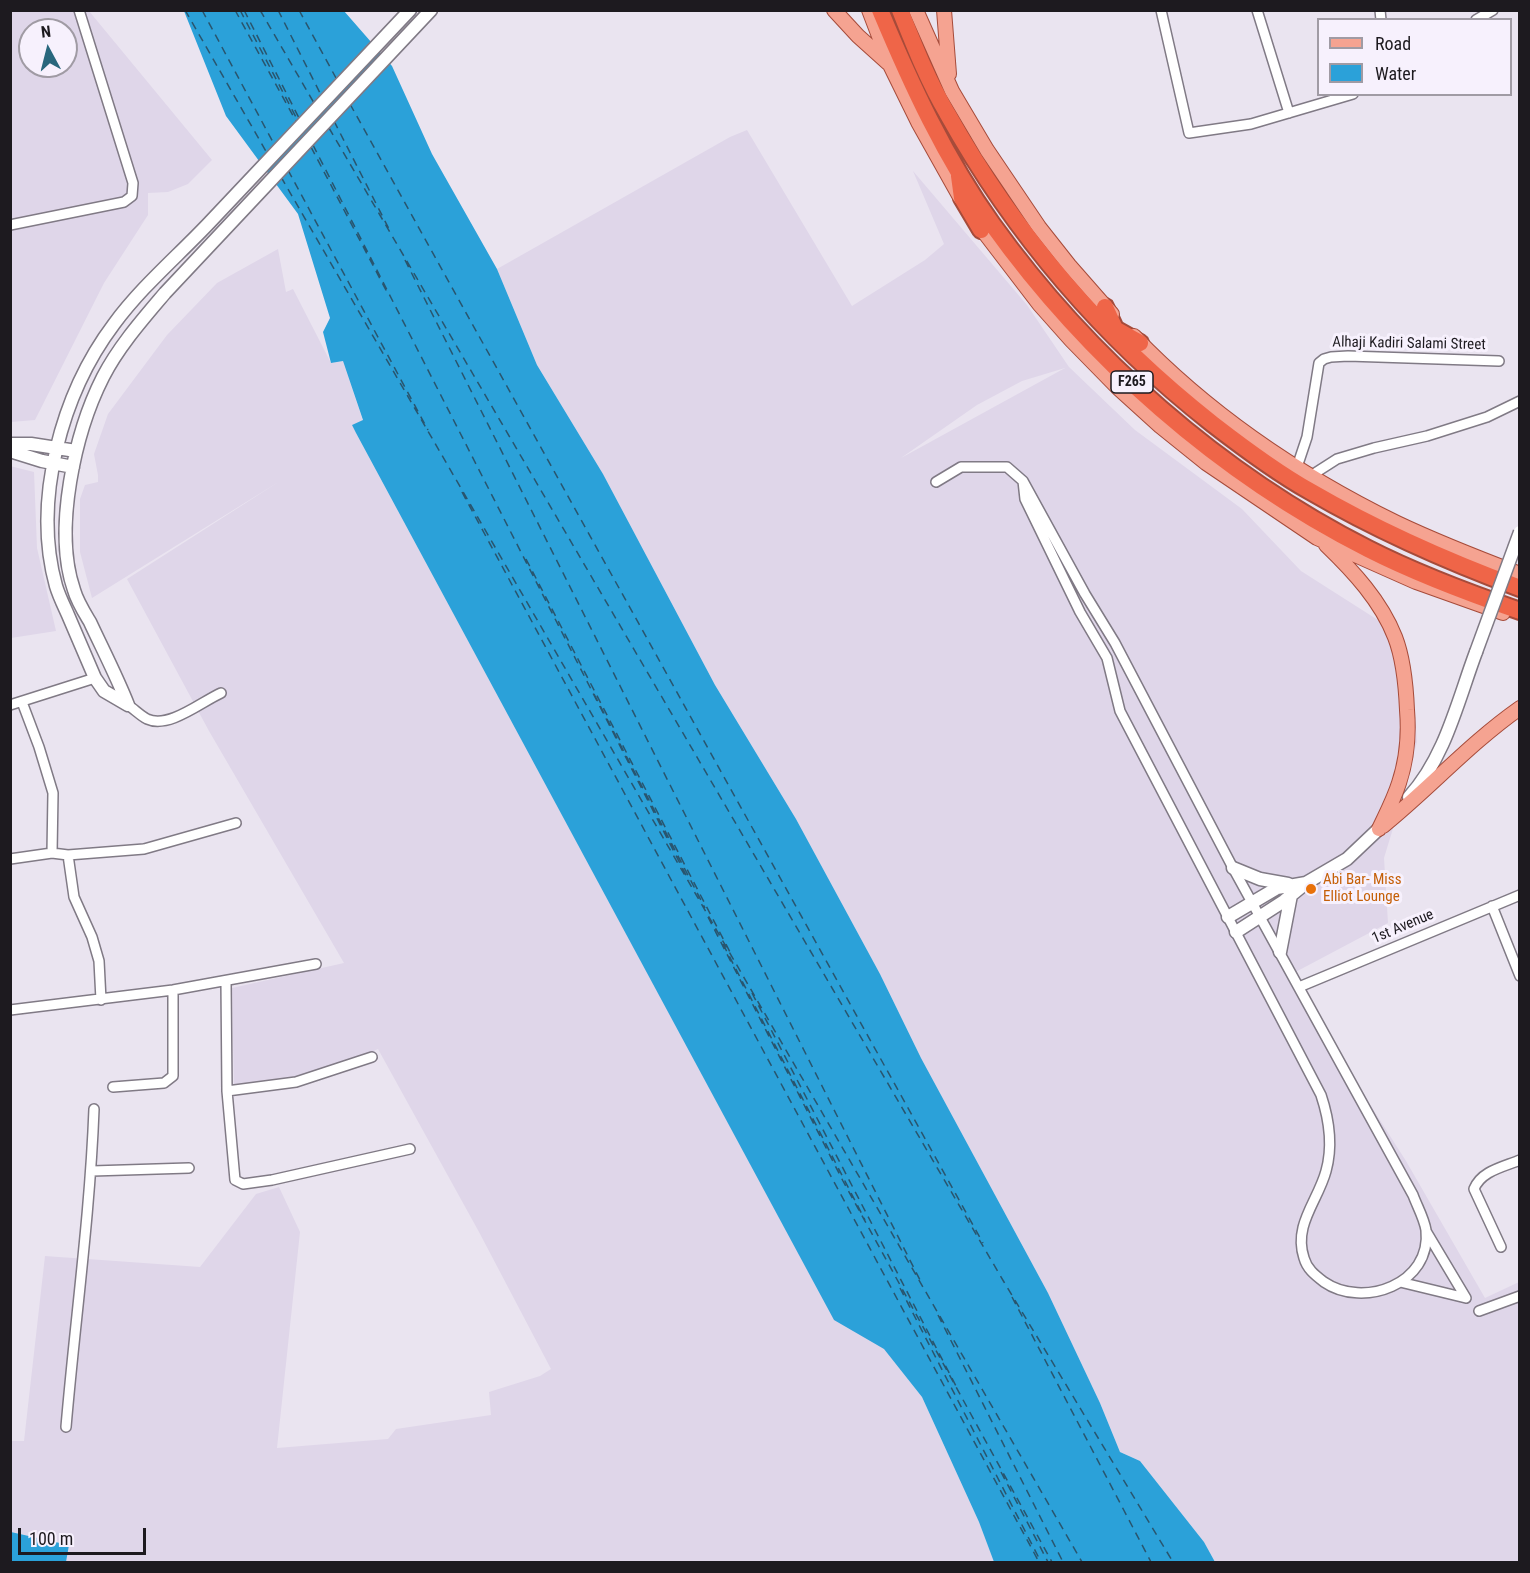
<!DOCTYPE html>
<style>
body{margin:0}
#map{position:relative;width:1530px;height:1573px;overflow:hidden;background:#eae4f0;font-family:"Roboto Condensed",sans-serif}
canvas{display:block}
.frame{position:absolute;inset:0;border:12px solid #1d1a1f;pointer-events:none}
.legend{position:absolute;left:1317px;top:18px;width:195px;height:78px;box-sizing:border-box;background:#f7f1fd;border:2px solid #a09ba4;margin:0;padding:8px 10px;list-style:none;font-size:18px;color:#1d1a1f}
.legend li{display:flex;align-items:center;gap:12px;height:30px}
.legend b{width:30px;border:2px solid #a09ba4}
.north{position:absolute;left:18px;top:18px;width:60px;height:60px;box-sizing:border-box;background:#f7f1fd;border:2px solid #a09ba4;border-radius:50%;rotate:353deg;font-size:16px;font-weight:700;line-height:24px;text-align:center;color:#1d1a1f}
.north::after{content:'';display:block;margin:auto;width:21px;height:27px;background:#29677d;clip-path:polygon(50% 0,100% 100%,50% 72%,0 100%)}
.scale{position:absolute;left:18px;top:1528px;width:128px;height:27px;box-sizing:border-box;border:3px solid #1d1a1f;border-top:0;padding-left:8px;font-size:18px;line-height:21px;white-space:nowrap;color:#1d1a1f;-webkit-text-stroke:4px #f7f1fd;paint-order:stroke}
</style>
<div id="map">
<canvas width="1530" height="1573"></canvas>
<div class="frame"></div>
<ul class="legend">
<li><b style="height:8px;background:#f5a391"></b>Road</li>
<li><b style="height:16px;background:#2ba1d9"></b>Water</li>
</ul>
<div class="north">N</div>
<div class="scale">100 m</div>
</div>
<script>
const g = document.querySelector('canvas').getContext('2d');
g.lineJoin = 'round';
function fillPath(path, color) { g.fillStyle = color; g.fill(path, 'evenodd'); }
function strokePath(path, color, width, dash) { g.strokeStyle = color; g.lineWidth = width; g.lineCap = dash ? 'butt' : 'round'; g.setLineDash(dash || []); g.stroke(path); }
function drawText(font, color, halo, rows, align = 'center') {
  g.font = font + ' "Roboto Condensed",sans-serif'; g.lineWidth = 6; g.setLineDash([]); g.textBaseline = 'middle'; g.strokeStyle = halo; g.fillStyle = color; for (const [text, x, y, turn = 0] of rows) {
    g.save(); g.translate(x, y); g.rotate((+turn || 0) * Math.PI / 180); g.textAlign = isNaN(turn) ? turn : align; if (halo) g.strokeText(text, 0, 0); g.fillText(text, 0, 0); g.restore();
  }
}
fillPath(new Path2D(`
 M11,11h78l123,149 -24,24 -20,8 -20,1v22l-44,68 -69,137 -24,2zM30,30h36v36h-36z
 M747,130l105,176 73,-46 19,-16 -31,-73 114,134 42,62 66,63 107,79 59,62 91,58 22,74 3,39 -12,47 -21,69 4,65 -100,53 118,185 79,137 34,-16v280h-304l-11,-20 -64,-81 -20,-9 -20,-49 -52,-110 -127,-235 -41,-84 -84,-155 -81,-134 -112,-211 -66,-109 -40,-96 233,-132zM1065,368l-164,90 76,-53 45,-24z
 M278,249l8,43 7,-3 38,74 12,-2 20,60 -11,4 4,8 478,886 50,29 38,49 57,125 15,40h-928l2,-18 -57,-12v-91h13l21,-185 155,11 56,-73 23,-7 21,45 -23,216 111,-9 8,-10 95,-14 -2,-23 51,-16 11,-7 -72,-137 -101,-183 -75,34 -69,2 -2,-97 112,-25 -135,-232 -82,-152 153,-98 -188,117 -12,-46v-53l5,-14 13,-3v-7l-4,-21 14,-40 59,-79 50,-52z
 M10,466l24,6 3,76 19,83 -45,7z`), '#dfd6e9');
fillPath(new Path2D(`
 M184,11h160l48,55 40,88 65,115 40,96 66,109 112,211 81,134 84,155 41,84 127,235 52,110 20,49 20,9 64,81 11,20h-221l-15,-40 -57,-125 -38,-48 -50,-29 -478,-887 -4,-8 11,-5 -20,-59 -12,2 -8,-31 7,-14 -32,-104 -72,-98z
 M11,1532l58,13 -3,17h-55z`), '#2ba1d9');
strokePath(new Path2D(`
 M185,10l82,143
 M202,10l72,134
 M235,10l62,113
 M240,10l58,111
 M244,10l56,110
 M260,10l54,93
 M278,10l43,85
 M299,10l37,68
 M350,104l633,1139
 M334,121l55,108
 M329,128l675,1154 169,280
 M313,145l376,736
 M311,147l77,147
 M288,170l140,260
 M281,177l801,1385
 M405,260l517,1024
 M462,492l577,1070
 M526,559l204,393
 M594,694l111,214
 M708,917l135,264 209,381
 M723,944l142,276
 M752,993l204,393
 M900,1288l141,274
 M1012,1297l139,265
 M938,1315l125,247
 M1001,1472l47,90`), '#29556e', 1.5, [8, 6]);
const street = new Path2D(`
 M1161,10l28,123 62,-9 102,-30
 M1257,10l32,103
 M1380,10l1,10
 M1476,20l17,-10
 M10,225l114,-23 8,-6 1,-13 -54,-173
 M1297,467l10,-30 12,-74 5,-4 7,-2 17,-1 151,5
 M1312,475l25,-16 37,-11 53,-12 60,-19 33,-16
 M936,482l25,-15h46l16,14 62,113 30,49 118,225 180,327c4,11 11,23 13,35 6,54 -63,79 -102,52 -9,-7 -17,-13 -20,-24 -11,-33 14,-57 22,-87 7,-25 3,-52 -5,-76l-201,-384 -13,-53 -27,-46 -55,-113 -2,-18
 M22,702l17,45 14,46 -1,60
 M10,705l85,-27
 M128,705c6,4 13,11 19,14 22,10 54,-17 74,-26
 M68,855l76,-6 92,-26
 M10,859l42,-6 16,2 6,42 18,40 7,24 2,39
 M1492,906l28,70
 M226,981l1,110 8,89 8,4 29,-4 138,-31
 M1299,987l221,-92
 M10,1010l163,-20 143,-26
 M113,1087l51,-4 9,-7v-86
 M227,1091l69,-9 76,-25
 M92,1171l97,-3
 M1426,1231l40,67
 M1501,1247l-27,-58c7,-18 29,-22 46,-29
 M1400,1282l66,16
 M1479,1311l41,-15
 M66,1427c9,-106 24,-211 28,-318`);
const secondary = new Path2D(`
 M10,444h21l45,7
 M10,451l32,10 31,6
 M128,705l-24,-14 -9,-13c-9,-21 -18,-42 -27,-63 -4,-9 -9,-19 -12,-29 -24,-86 6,-193 58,-262 28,-38 64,-68 96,-102 67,-71 133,-141 200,-212
 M128,705c-11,-28 -25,-55 -38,-83 -6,-10 -13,-21 -16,-32 -21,-60 1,-158 29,-213 16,-31 40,-58 62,-84l266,-283
 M1409,797c36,-39 49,-97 67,-145
 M1233,868l27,11 28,5
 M1228,917l49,-29 29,-5
 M1236,932l48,-31 22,-18 41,-24 38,-36
 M1280,952l11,-57`);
const primary = new Path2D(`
 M834,10l24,26 30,27
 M869,10l21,55 28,57 42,75
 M916,10l36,81 35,59 52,77 30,38 43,49
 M944,10l5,64
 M977,223l62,81 32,36 46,47 43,39 46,37 111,75 99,44 87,31
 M1134,336c74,77 167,140 263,187 40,19 81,35 123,51
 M1326,545c27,26 55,56 69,92 9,23 11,49 12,73 2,24 0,49 -8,73 -5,16 -13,31 -20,46
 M1383,826c47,-38 87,-83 137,-118`);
const highway = new Path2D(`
 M880,10c31,74 65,148 112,214 96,134 228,250 376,325 49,25 100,44 152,62
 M900,10c14,35 28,71 47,103 68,122 156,225 266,311 31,24 63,48 97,67 67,39 137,70 210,97
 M959,176l3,22 19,32
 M1105,307l12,26
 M1115,329l25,14`);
strokePath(street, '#807a85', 12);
strokePath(secondary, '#807a85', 15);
strokePath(primary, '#a64b3a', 16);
strokePath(highway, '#a64b3a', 20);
strokePath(street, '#fff', 9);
strokePath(secondary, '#fff', 12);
strokePath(primary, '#f5a391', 14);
strokePath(highway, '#ef6548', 16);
const secondaryBridge = new Path2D(`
 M1476,652l44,-120`);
strokePath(secondaryBridge, '#807a85', 15, []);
strokePath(secondaryBridge, '#fff', 12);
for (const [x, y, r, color] of [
 [1311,889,6,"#e8710a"]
]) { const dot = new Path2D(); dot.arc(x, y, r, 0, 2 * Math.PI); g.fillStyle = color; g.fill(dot); strokePath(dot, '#f7f1fd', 2); }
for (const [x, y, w] of [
 [1132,382,42]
]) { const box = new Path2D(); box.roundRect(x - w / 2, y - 11, w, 22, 4.5); g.fillStyle = '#f7f1fd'; g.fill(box); strokePath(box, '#1d1a1f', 1.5); }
drawText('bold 14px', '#1d1a1f', null, [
 ["F265",1132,382]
]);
drawText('15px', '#1d1a1f', '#f7f1fd', [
 ["Alhaji Kadiri Salami Street",1409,344,1],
 ["1st Avenue",1403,927,-23]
]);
drawText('15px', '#c56008', '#f7f1fd', [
 ["Abi Bar- Miss",1323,880],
 ["Elliot Lounge",1323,897]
], 'left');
</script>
